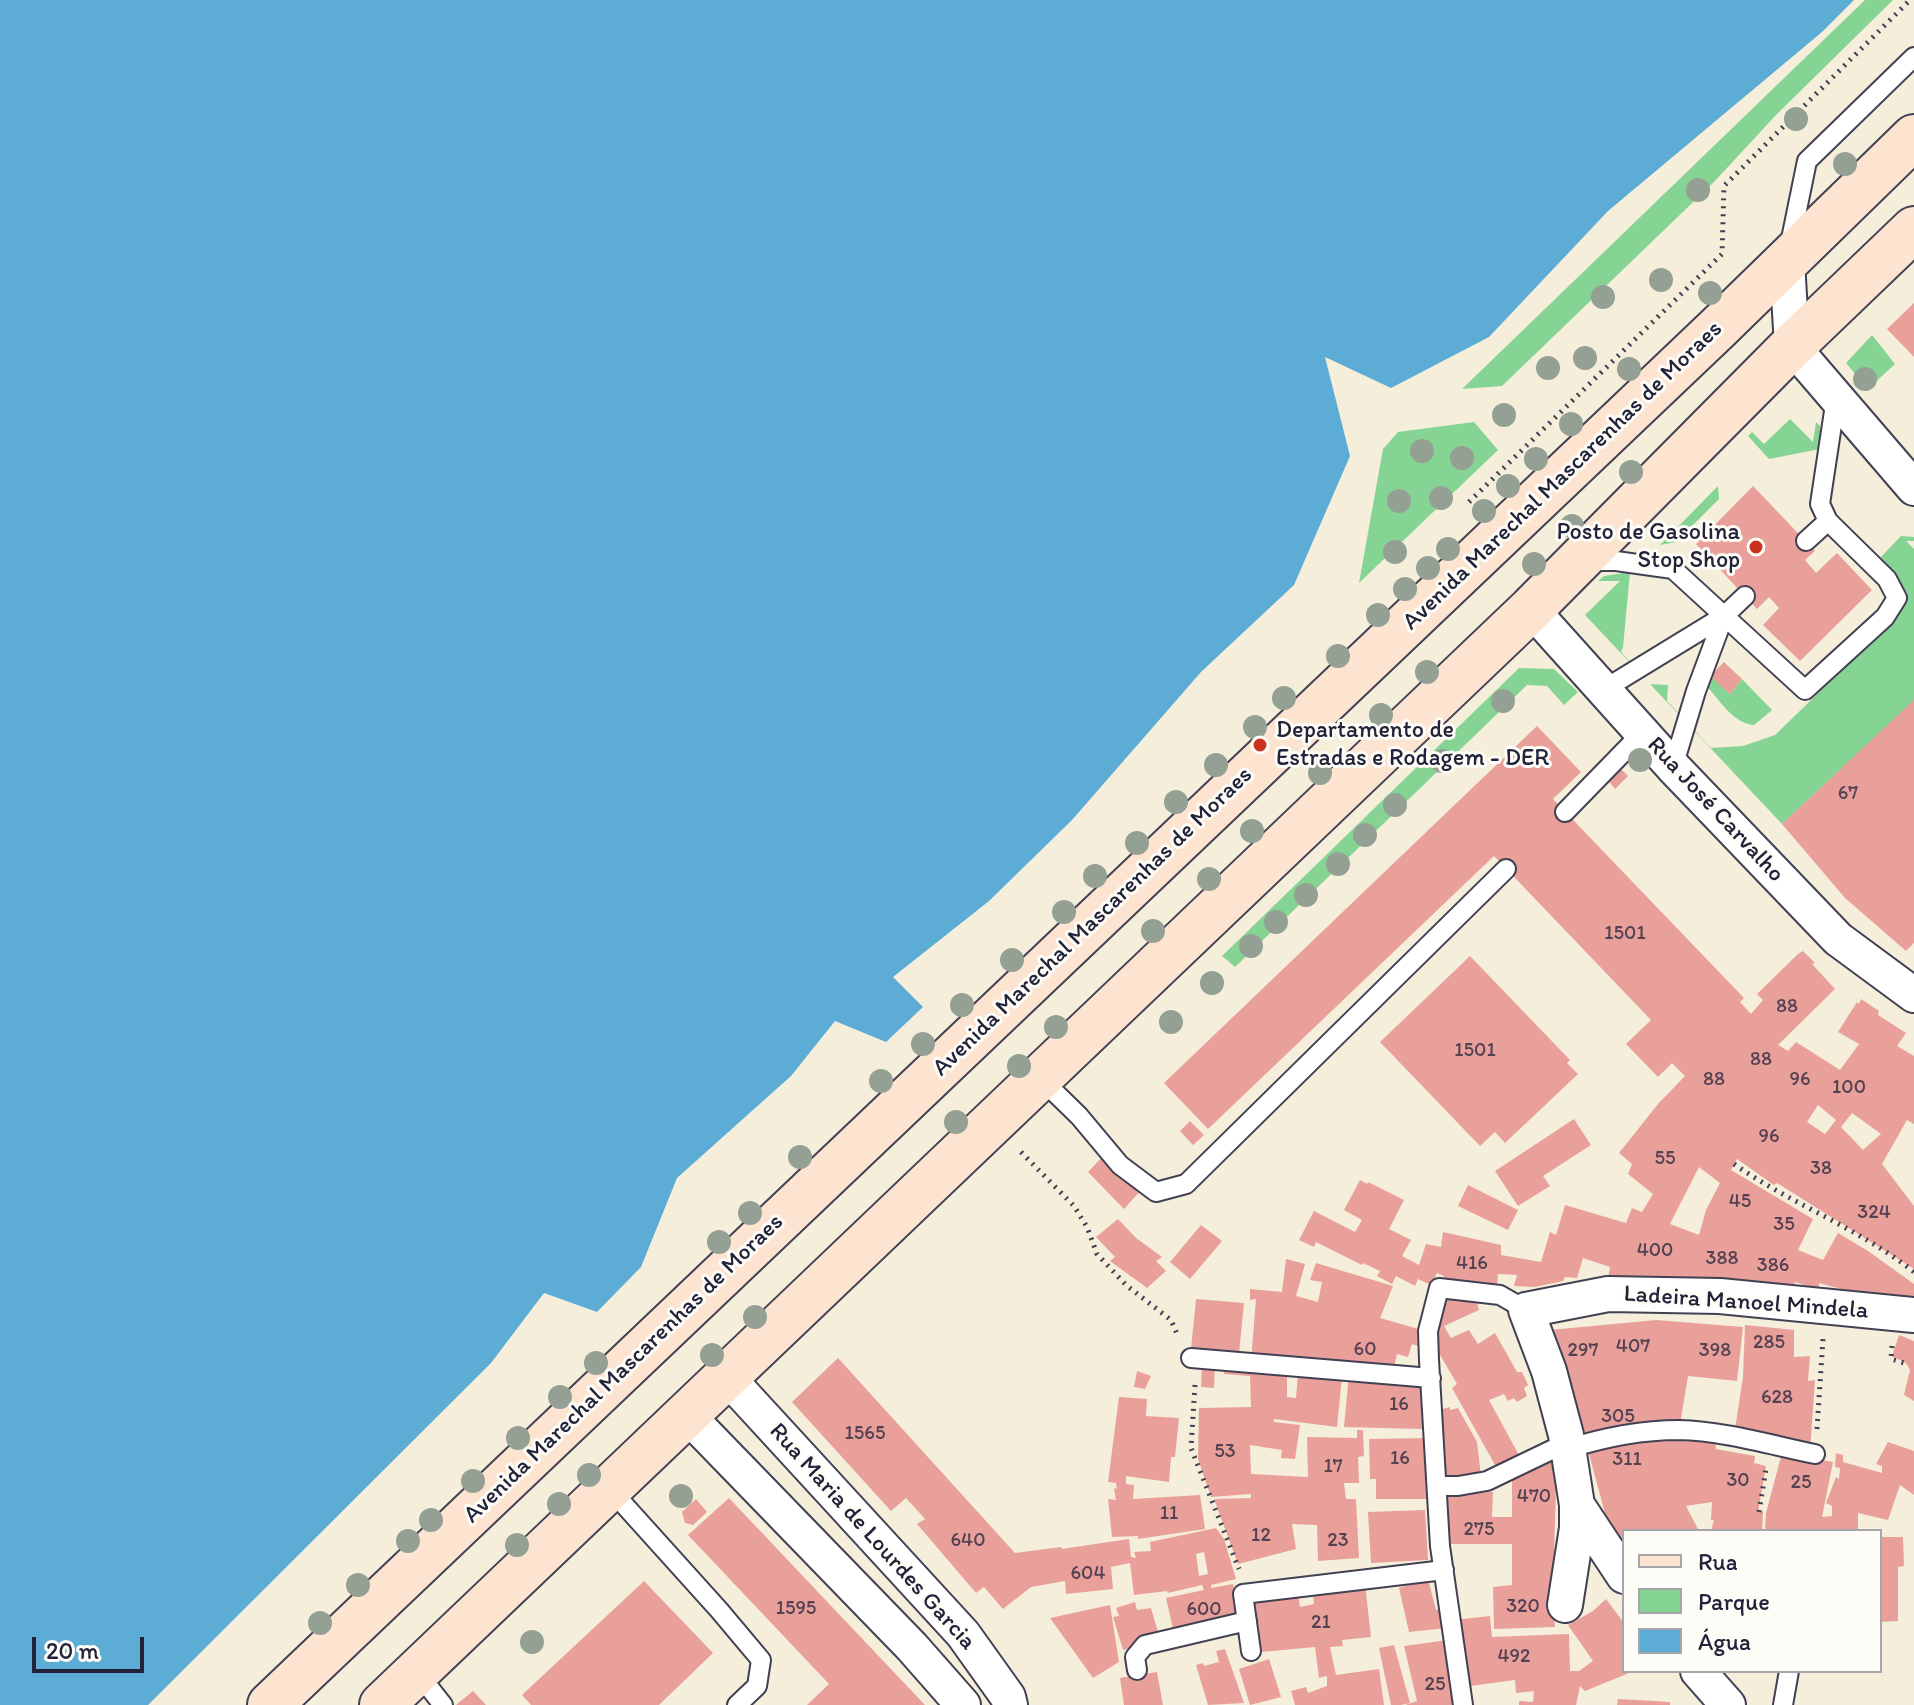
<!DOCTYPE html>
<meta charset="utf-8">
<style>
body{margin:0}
#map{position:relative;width:1914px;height:1705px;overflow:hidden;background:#f5eedb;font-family:Itim,sans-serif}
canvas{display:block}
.legend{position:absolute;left:1622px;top:1529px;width:260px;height:144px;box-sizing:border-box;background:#fdfcf7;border:2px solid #a5a5ac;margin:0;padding:10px 14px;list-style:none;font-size:24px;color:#22223b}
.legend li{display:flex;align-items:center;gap:16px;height:40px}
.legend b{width:40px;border:2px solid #a5a5ac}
.scale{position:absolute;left:32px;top:1637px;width:112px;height:36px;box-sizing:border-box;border:4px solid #22223b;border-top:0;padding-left:10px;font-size:24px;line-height:28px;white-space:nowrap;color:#22223b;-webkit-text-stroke:6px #fdfcf7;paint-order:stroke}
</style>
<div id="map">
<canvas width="1914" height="1705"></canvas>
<ul class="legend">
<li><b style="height:10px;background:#fde4d0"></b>Rua</li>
<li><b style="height:22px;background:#85d493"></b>Parque</li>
<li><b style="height:22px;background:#5cacd6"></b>Água</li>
</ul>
<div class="scale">20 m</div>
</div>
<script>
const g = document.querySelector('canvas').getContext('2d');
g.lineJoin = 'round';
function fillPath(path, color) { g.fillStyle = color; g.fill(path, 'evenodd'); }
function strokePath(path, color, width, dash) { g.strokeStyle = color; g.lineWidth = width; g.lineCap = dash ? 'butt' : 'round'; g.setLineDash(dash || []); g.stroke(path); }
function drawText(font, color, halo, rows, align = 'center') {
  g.font = font + ' Itim,sans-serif'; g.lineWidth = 6; g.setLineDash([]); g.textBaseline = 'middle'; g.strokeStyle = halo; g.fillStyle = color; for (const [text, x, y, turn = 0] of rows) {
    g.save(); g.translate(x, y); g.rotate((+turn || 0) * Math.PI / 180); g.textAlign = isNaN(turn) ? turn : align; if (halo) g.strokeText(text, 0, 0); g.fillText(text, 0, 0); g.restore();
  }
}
fillPath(new Path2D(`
 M1865,0h28l-117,115 -62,67 -212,204 -40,3z
 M1872,335l23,29 -27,25 -22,-26z
 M1790,419l23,23 3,-20 4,4v23l-51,10 -21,-23 4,-4 12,12z
 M1474,422l24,28 -139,133 24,-134 15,-17z
 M1718,486l1,13 -43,43 -16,3z
 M1901,536l13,1v4h-8l8,8v152l-132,123 -197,-209 35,-34h-22l6,-5 26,-4 -7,75 -2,5 29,32 18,1 -1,16 44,47 32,-2 32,-11 122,-118c12,-25 -1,-40 -16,-60z
 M1519,668l35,1 24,23 -14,13 -17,-19 -20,-1 -292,282 -13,-11z
 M1713,678l17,16 12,-15 30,31 -18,15c-20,-1 -35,-25 -47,-39z`), '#85d493');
fillPath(new Path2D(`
 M0,0h1854l-32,32 -214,179 -119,126 -98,51 -66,-31 25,99 -56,129 -93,87 -129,148 -83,81 -96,76 30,30 -37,35 -51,-21 -44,55 -114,102 -36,89 -44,45 -53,-19 -53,70 -343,342h-148z`), '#5cacd6');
fillPath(new Path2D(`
 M1914,303v54l-27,-28z
 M1753,486l62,65 -10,9 11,13 21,-20 35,37 -72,71 -37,-36 16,-17 -10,-11 -12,12 -61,-65z
 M1724,662l18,17 -12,15 -20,-18z
 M1914,700v243l-8,8 -61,-53 -63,-74z
 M1537,726l44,46 -28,27 191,199 -4,4 11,12 12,-14 -6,-6 41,-40 5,-3 12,12 -3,1 23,25 -57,56 10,6 8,-9 44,28 19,-26 -21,-12 19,-30 2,2 2,-5 18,12 -1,4 28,18 -9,13 17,10v68l-7,-4 -25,44 32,42v63l-137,-86 -3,2 -37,-26 -6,11 82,49 -15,31 25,10 15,-27 30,18 46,33v25l-95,-26v7l-24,-8 -1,4 -186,-8 2,-11 -27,-9 -6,20 -12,-1 -2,4 -28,6 -21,-1 3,-11 -19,-1 -1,14 -53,-2v-10l-7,-3 -6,12 -13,-6 -3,7 -19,-10 -4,8 -15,-8 3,-5 -17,-8 -1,2 -46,-23 -2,5 -15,-7 15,-29 41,21 7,-12 -18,-10 16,-30 7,4 1,-2 36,18 -15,29 22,11 -9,16 17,9 7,-21 15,3 2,-15 58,13v10l40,7 9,-30 6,3 9,-30 61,18 6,-15 10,4 11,-18 -25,-20 4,-10 -13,-11 39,-49 27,-28 -13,-13 -14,14 -32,-33 25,-24 -157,-164 -286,273 -44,-46zM1818,1105l18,15 -11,14 -18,-12zM1852,1113l29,21 -18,16 -22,-23zM1699,1167l21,16 -14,27 -7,25 -29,-11z
 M1620,768l8,8 -13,13 -7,-9z
 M1470,956l100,104 -3,3 11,11 -73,69 -10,-11 -15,14 -100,-104z
 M1574,1119l17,26 -48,31 7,10 -32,20 -23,-35z
 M1190,1121l14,14 -11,10 -13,-14z
 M1106,1153l35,37 -17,19 -36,-37z
 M1468,1185l50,25 -10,20 -50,-24z
 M1118,1219l18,19 26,19 -6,4 10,10 -19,17 -37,-27 5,-4 -19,-20z
 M1201,1225l21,16 -32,38 -20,-17z
 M1286,1259l19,5 -9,32 22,6 4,-20 -12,-2 6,-17 77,23 -13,32 42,12 -4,16 -6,-2 -4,13 -11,-3 -5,21 -141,-15 5,-61 -6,1v-11l32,3z
 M1475,1295l4,15 -35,16 7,12 18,-8 9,14 17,-11 22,39h5l6,13 -4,3 3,8 -10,6 -3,-4 -6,3 -4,-7 -15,6 31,57 -21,15 -47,-84 5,-4 -21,-36 2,-52z
 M1196,1299l48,4 -5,51 -48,-5z
 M1656,1320l87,7 -6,54 -49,-5 -8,49 -95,16 -35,-111z
 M1745,1325l49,5v27l16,-1 -2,25 7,-1 -5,71 -75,-22 8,-52z
 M1899,1335l15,6v60l-10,-6 6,-25 -4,-7 -14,-7z
 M838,1358l177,195 46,-6 1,2 67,-10 2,18 5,1 -2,-6 17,-1 -1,-9 66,-14 8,11 12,40 -25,6v3l22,-4 10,37 -69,12 -8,-35 38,-8 -2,-5 -34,8 -1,-2 -33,4 -4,-32 -19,4 2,22 -47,5 -1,-13 -34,6 -28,22 -19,-22 -8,6 -59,-69 8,-5 -19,-21 -15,13 -99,-109zM1204,1552l4,22 -9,2 -3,-22z
 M1202,1362l13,1 -1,25 -13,-1z
 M1223,1365l64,5v27l9,1 2,-25 44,4 -5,50 -63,-8v3l26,3 -5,34 -14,-1 1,-8 -32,-5 1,29 57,3 -1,-40 50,1v-8h6l1,26 -6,1 1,26h-15l2,16h10l3,59 -41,3 -1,-36 -25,-1 4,25 -58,15 -24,-65 37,-1v-4l-40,3 -13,-38 1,-51 52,-1 -1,-31 -26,-2z
 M1137,1371l14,5 -6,13 -11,-2z
 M1349,1374l72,6 1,49 -78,-2z
 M1119,1397l28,2 -1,17 33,2 -4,39h-4l-2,25 -43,-6v8l8,1 -1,14 67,-4 5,34 -67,10v-3l-26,1 -4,-38 8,1 -2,-12 3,1 -1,-6 -8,-1z
 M1450,1407v3l8,-2 19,34 4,34 -36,4 -6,-70z
 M1659,1436l56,3 1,10 39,7 -1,7 12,3 -8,46 5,-1 -1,20h-51l3,-11h-3l1,-18 -26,4 13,25h-75v15l-17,-25 -19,-71z
 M1428,1438l4,61h-56v-20h-6l-1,-40z
 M1888,1442l26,9v44l-14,-10 -12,35 -30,-7v18h-93l1,-18 16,-60 51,9 -11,55 10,-1v-10l-6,-3 10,-26 3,2 1,-11 -5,-1 1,-14 7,2v7l39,11v-7l-6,-2z
 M1557,1456l-3,97 8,1 -10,30 3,43 -61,2 -1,-42 19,-2v-41h-66v-51l47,-1 -1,25h20v-41z
 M729,1498l196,207h-118l22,-21 -141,-149z
 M696,1499l11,13 -14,13 -8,-2 -3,-11z
 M1425,1510l3,50 -57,3 -3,-51z
 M1880,1537h23l1,29 -6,1v54l-18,1z
 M1428,1579l8,31 6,-3 4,21 -37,4 -10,-44z
 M644,1581l69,72 -54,52h-128l-9,-10z
 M1365,1584l6,53 -29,3 1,6 -13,1 6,28 43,-6 5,36h-89l-4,-14 15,-4 2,6 19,-7v-10l-8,2 -4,-31 -53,5 -11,-56 47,-4 2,15 14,-3 -1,-9z
 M1606,1599l18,24v48h10l-49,20 -5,-5 -4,19h-57v-4l14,1 1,-11 -18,2 -1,-13 -52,7 -10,-67 37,-4 2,21 77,-3 1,37h9l14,-10 -25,-36 25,-14z
 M1135,1602l2,8 14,-2 9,31 -37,11 -10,-33 6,-1 -3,-8z
 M1110,1605l9,57 -26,16 -43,-60z
 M1448,1640l9,65h-52l12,-4 -13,-55z
 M1394,1645l16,58 -9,2h-10l-12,-57z
 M1225,1649l19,54 -36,2 -12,-40 7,-2 1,3 15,-4 -3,-11z
 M1269,1659l12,38 -31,8 -11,-36z
 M1157,1672l6,33h-39l-4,-27z
 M473,1691l13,14h-30z
 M1618,1699l52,3v3h-53z`), '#e9a09a');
const service = new Path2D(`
 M1790,244l17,-83 107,-104
 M1806,541l22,-20
 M1586,561h30l57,8 132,121 80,-73 12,-19 -10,-19 -59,-58 -8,-17 16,-106
 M1603,690l121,-74 21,-20
 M1673,767l23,-76 28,-75
 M1565,812l77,-79
 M1039,1077l40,39 41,49 36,27 30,-8 320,-315
 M1191,1358l240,20
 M1567,1449c35,-11 76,-19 112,-19 45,1 92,15 136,24
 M1437,1486h21l29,-5 79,-38
 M609,1488l110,122 42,50 -4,26 -20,19
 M1251,1651l-8,-57 201,-24
 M1137,1670l-2,-13 10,-12 102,-24
 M417,1672l26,33
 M1463,1705l-23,-159 -11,-186 -1,-29 11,-43 61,7 26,15
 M1783,1705l6,-34`);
const minor = new Path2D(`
 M1787,262l5,84 122,142
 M1531,609l142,158 165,172 76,56
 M726,1376l237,258 45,63 2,8
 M686,1414l226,233 51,58
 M1577,1505l47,71
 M1565,1605l12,-77v-23l-11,-70 -17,-64 -23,-61 82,-16 112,2 194,19
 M1698,1671l30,34`);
const secondary = new Path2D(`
 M270,1705l1447,-1376 197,-192
 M382,1705l1149,-1096 261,-263 122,-117`);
strokePath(service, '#424153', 22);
strokePath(minor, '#424153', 38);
strokePath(secondary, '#424153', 48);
strokePath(new Path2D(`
 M1469,502l253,-248 2,-68 186,-186
 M1021,1152l53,54 13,21 10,27 29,31 45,35 7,16
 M1734,1164c57,40 125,64 180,108
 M1892,1346l-1,13 13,4
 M1195,1385l-4,63 48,121
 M1817,1429l6,-90
 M1759,1512l7,-43`), '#424153', 5, [2, 6]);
strokePath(service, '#fff', 18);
strokePath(minor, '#fff', 34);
strokePath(secondary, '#fde4d0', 44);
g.fillStyle = '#94a094';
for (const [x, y] of [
 [1796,119],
 [1845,164],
 [1698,190],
 [1661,280],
 [1710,293],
 [1603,297],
 [1585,358],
 [1548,368],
 [1629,369],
 [1865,379],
 [1504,415],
 [1571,424],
 [1422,451],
 [1462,458],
 [1536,459],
 [1631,472],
 [1508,486],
 [1441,498],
 [1399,501],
 [1484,511],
 [1572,526],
 [1448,549],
 [1395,552],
 [1534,564],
 [1428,568],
 [1405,589],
 [1378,615],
 [1338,656],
 [1427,672],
 [1284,698],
 [1503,701],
 [1381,715],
 [1255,727],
 [1640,760],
 [1442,761],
 [1216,765],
 [1320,773],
 [1176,802],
 [1395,805],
 [1252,831],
 [1365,835],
 [1137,843],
 [1338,864],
 [1095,876],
 [1209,879],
 [1306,895],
 [1064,912],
 [1276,922],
 [1153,931],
 [1251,946],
 [1012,960],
 [1212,983],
 [962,1005],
 [1171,1022],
 [1056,1027],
 [923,1044],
 [1019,1066],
 [881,1081],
 [956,1122],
 [800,1157],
 [750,1213],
 [719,1242],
 [755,1317],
 [712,1355],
 [596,1363],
 [560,1397],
 [518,1438],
 [589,1475],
 [473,1481],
 [681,1496],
 [559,1504],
 [431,1520],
 [408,1541],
 [517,1545],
 [358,1585],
 [320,1623],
 [532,1642]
]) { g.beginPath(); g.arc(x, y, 12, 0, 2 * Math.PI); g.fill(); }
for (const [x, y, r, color] of [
 [1756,547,8,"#c8321e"],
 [1260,745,8,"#c8321e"]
]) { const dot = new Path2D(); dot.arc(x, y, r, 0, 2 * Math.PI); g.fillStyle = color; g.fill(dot); strokePath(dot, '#fdfcf7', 3); }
drawText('20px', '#544253', null, [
 ["67",1848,794],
 ["1501",1625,934],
 ["88",1787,1007],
 ["1501",1475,1051],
 ["88",1761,1060],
 ["88",1714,1080],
 ["96",1800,1080],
 ["100",1849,1088],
 ["96",1769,1137],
 ["55",1665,1159],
 ["38",1821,1169],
 ["45",1740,1202],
 ["324",1874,1213],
 ["35",1784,1225],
 ["400",1655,1251],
 ["388",1722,1259],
 ["416",1472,1264],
 ["386",1773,1266],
 ["285",1769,1343],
 ["407",1633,1347],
 ["60",1365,1350],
 ["297",1583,1351],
 ["398",1715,1351],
 ["628",1777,1398],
 ["16",1399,1405],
 ["305",1618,1417],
 ["1565",865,1434],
 ["53",1225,1452],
 ["16",1400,1459],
 ["311",1627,1460],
 ["17",1333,1467],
 ["30",1738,1481],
 ["25",1801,1483],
 ["470",1534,1497],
 ["11",1169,1514],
 ["275",1479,1530],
 ["12",1261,1536],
 ["640",968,1541],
 ["23",1338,1541],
 ["604",1088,1574],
 ["320",1523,1607],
 ["1595",796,1609],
 ["600",1204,1610],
 ["21",1321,1623],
 ["492",1514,1657],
 ["25",1435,1685]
]);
drawText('24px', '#22223b', '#fdfcf7', [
 ["Avenida Marechal Mascarenhas de Moraes",1563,476,-44],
 ["Rua José Carvalho",1715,810,47],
 ["Avenida Marechal Mascarenhas de Moraes",1093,922,-44],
 ["Ladeira Manoel Mindela",1746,1303,4],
 ["Avenida Marechal Mascarenhas de Moraes",624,1369,-44],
 ["Rua Maria de Lourdes Garcia",872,1537,48]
]);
drawText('24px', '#22223b', '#fdfcf7', [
 ["Posto de Gasolina",1740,533],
 ["Stop Shop",1740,561],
 ["Departamento de",1276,731,"left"],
 ["Estradas e Rodagem - DER",1276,759,"left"]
], 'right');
</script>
